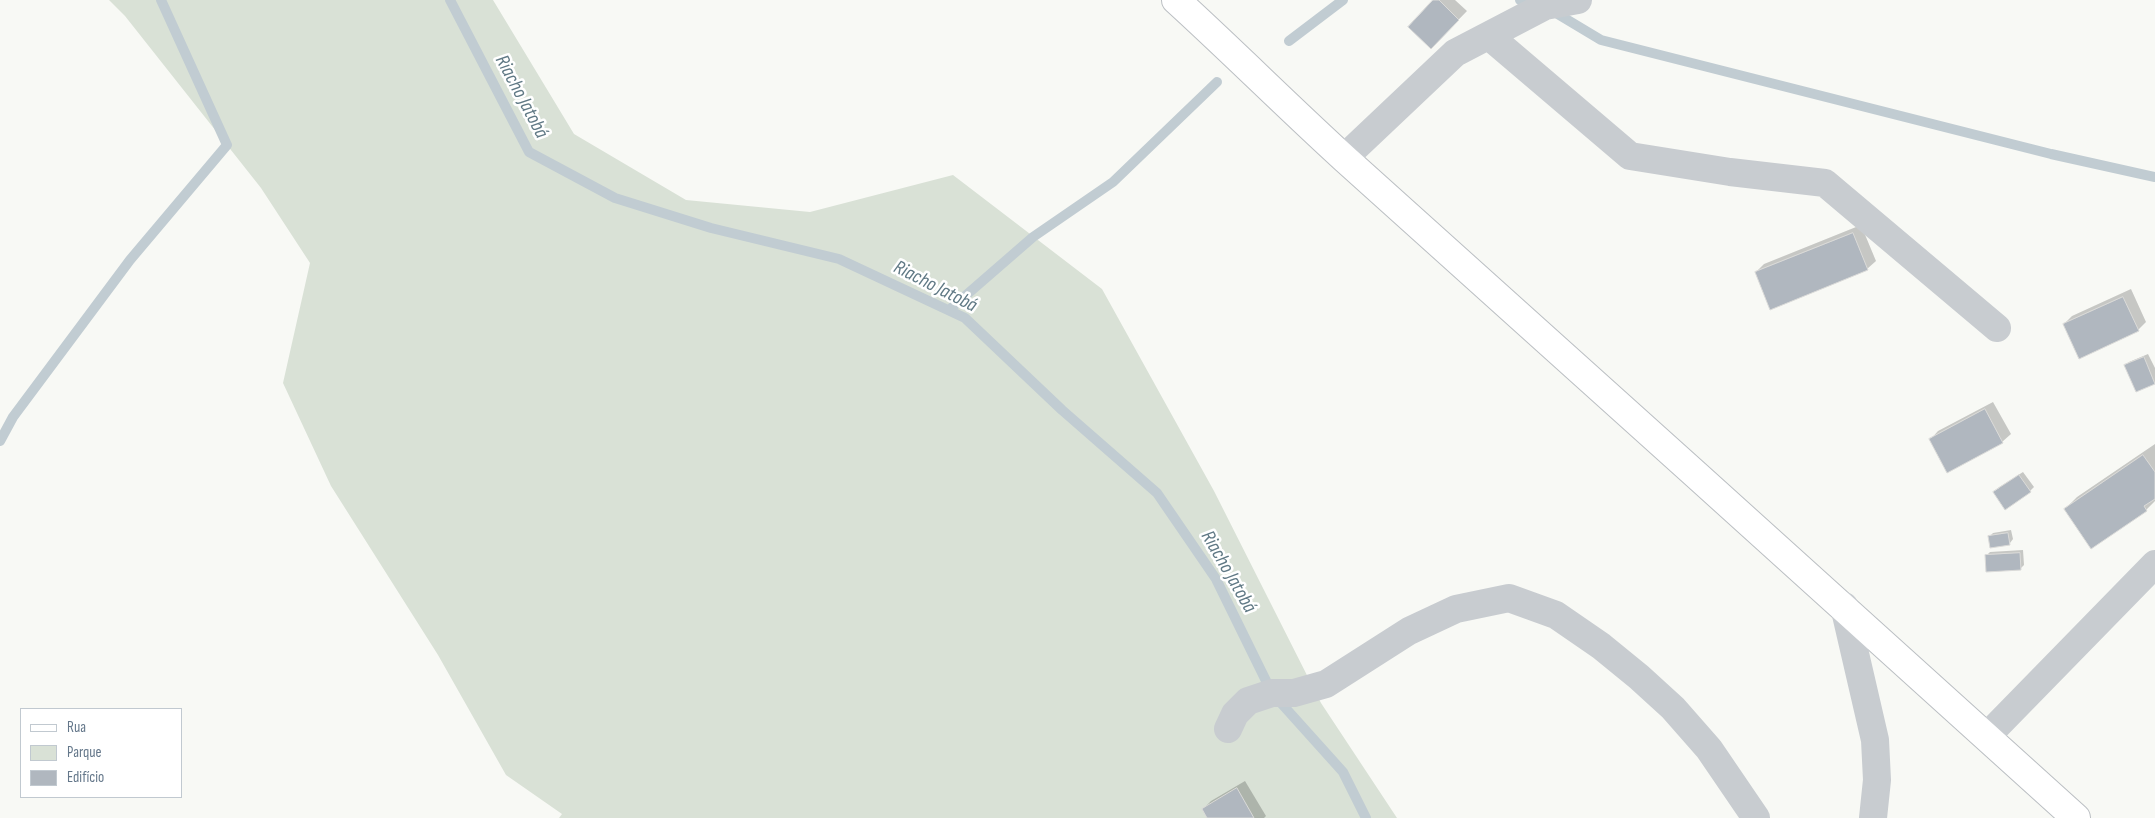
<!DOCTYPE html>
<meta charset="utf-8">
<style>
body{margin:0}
#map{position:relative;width:2155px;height:818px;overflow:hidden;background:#f8f9f5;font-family:"Sofia Sans Condensed",sans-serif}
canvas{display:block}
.legend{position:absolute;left:20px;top:708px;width:162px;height:90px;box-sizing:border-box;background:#fff;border:1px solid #c1c9d0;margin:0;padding:6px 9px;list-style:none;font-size:15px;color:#64778a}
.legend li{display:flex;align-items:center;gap:10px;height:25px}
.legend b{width:25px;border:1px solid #c1c9d0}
</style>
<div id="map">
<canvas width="2155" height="818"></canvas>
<ul class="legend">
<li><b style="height:6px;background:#fff"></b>Rua</li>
<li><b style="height:14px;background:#d9e1d6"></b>Parque</li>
<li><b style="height:14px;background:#b0b7bf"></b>Edifício</li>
</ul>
</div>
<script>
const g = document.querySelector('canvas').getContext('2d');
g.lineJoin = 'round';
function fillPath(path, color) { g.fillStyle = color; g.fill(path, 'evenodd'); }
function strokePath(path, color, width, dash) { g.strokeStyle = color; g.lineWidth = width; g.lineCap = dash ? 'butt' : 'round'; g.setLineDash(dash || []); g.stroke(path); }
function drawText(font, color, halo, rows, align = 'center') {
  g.font = font + ' "Sofia Sans Condensed",sans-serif'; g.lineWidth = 5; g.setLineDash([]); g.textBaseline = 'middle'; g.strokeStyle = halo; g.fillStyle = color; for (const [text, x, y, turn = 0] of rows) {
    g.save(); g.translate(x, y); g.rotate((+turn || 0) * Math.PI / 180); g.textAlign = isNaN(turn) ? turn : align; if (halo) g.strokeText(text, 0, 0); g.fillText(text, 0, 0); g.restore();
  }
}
fillPath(new Path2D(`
 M109,0h384l81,134 112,66 124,12 143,-37 149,114 112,202 107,212 76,115h-838l3,-4 -56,-39 -68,-120 -107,-169 -48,-103 27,-120 -49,-75 -136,-172z`), '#d9e1d6');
fillPath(new Path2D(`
 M1435,0h20l12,11 -36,37z
 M1861,225l15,36 -9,8 -111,3 8,-8z
 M2131,289l15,33 -8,8 -74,-6 8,-8z
 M2148,354l7,14v15l-19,8 -11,-25 4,-4z
 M1993,402l18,32 -9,8 -54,30 -18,-32 8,-9z
 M2155,444v57l-9,9 -55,37 -26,-38 12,-12z
 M2023,472l11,15 -4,4 -32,-3z
 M2011,530l2,9 -3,4 -21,-6 4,-4z
 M2023,550l1,15 -4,4 -34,-13 4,-4z
 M1245,781l21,35 -2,2h-56l-5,-9 8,-8z`), '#0003');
strokePath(new Path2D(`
 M450,0l79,152 86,46 96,30 128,31 126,59 97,92 95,83 59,86 56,114 71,79 23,46
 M1520,0l18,4
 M1551,10l50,30 450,114 104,23
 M1289,41l54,-41
 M949,310l84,-73 80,-55 104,-100
 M0,441l13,-24 117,-157 97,-115 -66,-145`), '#c1ccd2', 10);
const building = new Path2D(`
 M1433,0h6l20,20 -28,29 -23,-22z
 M1853,233l15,37 -98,40 -15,-38z
 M2123,297l16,34 -60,28 -16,-35z
 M2144,357l11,27 -19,8 -12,-27z
 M1985,409l18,34 -56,30 -18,-34z
 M2143,455l12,17v27l-11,7 3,5 -56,38 -27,-40z
 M2019,475l12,17 -26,18 -12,-18z
 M2008,533l2,12 -20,3 -2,-12z
 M2020,553l1,17 -35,2 -1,-17z
 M1237,788l17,30h-47l-5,-9z`);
fillPath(building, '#b0b7bf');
strokePath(building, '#dadad8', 1);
const major = new Path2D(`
 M1176,0c57,52 112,107 169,159 243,220 489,438 731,659`);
strokePath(major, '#bbbfc3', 30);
strokePath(new Path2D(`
 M1489,36l141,120 100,16 95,11 172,145
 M1344,158l111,-105 90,-47 33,-6
 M1844,606l31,134 2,40 -4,38
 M1228,729l7,-15 13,-13 24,-8h22l32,-9 83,-53 47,-22 53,-11 47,17 45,31 38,31 34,31 36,41 47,69
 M1987,736l168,-172`), '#c8ccd0', 28);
strokePath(major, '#fff', 28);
drawText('italic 20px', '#607985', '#fff', [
 ["Riacho Jatobá",521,97,62],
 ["Riacho Jatobá",935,287,27],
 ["Riacho Jatobá",1228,572,60]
]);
</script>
